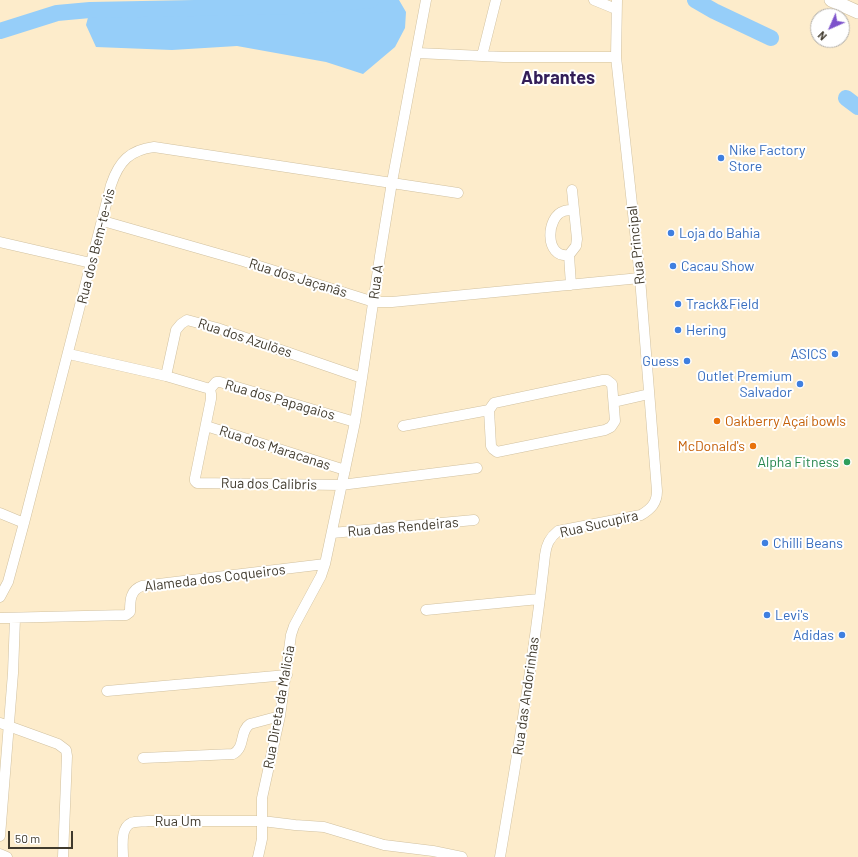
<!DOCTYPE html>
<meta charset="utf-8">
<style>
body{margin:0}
#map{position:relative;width:858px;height:857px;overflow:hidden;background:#fdeccb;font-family:Barlow,sans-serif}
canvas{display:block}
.north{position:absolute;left:810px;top:8px;width:40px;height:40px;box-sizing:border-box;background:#fff;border:1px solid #b3b0ab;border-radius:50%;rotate:225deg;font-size:11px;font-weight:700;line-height:16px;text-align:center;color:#403a2d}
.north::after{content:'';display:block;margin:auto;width:14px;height:18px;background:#7d52cb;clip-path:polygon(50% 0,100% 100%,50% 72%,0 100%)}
.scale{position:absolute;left:8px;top:831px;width:65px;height:18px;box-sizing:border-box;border:2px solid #403a2d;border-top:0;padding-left:5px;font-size:12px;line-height:14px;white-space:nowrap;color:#403a2d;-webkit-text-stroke:3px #fff;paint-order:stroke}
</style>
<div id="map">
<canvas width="858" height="857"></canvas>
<div class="north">N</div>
<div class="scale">50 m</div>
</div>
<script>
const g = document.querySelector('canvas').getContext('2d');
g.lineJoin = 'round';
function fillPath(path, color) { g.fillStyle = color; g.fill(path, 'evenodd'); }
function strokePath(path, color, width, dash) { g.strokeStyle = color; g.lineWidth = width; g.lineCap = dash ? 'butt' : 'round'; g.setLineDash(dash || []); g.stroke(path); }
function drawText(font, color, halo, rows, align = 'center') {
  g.font = font + ' Barlow,sans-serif'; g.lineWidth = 4; g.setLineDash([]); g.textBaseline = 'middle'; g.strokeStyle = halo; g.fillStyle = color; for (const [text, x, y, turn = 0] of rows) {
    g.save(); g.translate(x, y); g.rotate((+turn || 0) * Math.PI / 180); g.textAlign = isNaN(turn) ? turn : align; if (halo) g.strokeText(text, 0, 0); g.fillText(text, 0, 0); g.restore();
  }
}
fillPath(new Path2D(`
 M371,0h28l7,12 -1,16 -10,19 -32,27 -37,-12 -89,-16 -65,4 -76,-3 -10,-22 4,-15 209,-4z`), '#96cef9');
strokePath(new Path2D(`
 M695,0l19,11 57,27
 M0,31l57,-18 33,-3 209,-4 72,-6
 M846,98l12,9`), '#96cef9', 16);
const minor = new Path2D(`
 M594,0l22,9
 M417,53l87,4h112
 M482,56l14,-56
 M103,221l140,40 131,41h18l248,-24
 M0,242l91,21
 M569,255c-25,4 -23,-39 -5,-44 3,-1 7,-1 10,-1
 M571,285l-2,-30 7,-9 1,-7 -5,-49
 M69,354l97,22 44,13
 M166,376l10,-46 5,-6 6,-4 30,8 145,50
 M603,380h4l5,4 3,37 -4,6 -6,3 -108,22 -4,-3 -2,-3 -2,-36 5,-7z
 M210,389l1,5v5l-16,79v3l2,2 144,2 136,-17
 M210,389l6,-7h4l135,40
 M614,402l35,-8
 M206,426l139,44
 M403,426l86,-16
 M0,513l24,10
 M332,533l142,-13
 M0,597l8,-15 16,-59 87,-338c8,-24 19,-35 43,-38l304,46
 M426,610l113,-11
 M0,618l126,-3 4,-3c0,-11 0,-22 12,-26l183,-22
 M107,691l180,-16
 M0,723l58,21 8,6 1,6 -4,101
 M143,758l90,-4c13,-7 6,-23 17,-30l30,-8
 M0,836l13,-163 2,-55
 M0,854l7,3
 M123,857c0,-10 -3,-29 8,-34 5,-2 12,-1 17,-2h114l33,4 29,2 60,18 49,6 29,6
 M258,857l4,-18v-41l18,-82 11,-81 3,-9 27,-50 4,-12 30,-142 7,-44 18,-122 12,-74 34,-182
 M500,857c17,-100 34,-201 45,-302 1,-10 4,-17 13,-24l83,-16c10,-6 16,-12 16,-24l-17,-213 -24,-221 1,-57`);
const tertiary = new Path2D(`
 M831,0l27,12`);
strokePath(minor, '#d1c1a0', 11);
strokePath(tertiary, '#d1c1a0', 14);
strokePath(minor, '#fff', 10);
strokePath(tertiary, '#fff', 13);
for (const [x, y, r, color] of [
 [721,158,4,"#3f7fe0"],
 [671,233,4,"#3f7fe0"],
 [673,266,4,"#3f7fe0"],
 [678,304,4,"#3f7fe0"],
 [678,330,4,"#3f7fe0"],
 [835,354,4,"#3f7fe0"],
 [687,361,4,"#3f7fe0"],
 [800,384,4,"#3f7fe0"],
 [717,421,4,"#e8710a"],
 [753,446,4,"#e8710a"],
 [847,462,4,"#2e9e5b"],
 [765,543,4,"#3f7fe0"],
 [767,615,4,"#3f7fe0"],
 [842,635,4,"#3f7fe0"]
]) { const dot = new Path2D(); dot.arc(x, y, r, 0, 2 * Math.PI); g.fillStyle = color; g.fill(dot); strokePath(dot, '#fff', 1.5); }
drawText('14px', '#366cbe', '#fff', [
 ["Nike Factory",729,150],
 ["Store",729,166],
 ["Loja do Bahia",679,233],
 ["Cacau Show",681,266],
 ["Track&Field",686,304],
 ["Hering",686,330],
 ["ASICS",827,354,"right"],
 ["Guess",679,361,"right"],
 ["Outlet Premium",792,376,"right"],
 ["Salvador",792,392,"right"],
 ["Chilli Beans",773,543],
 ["Levi's",775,615],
 ["Adidas",834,635,"right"]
], 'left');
drawText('14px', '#403a2d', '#fff', [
 ["Rua Principal",636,245,-96],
 ["Rua dos Bem-te-vis",96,246,-76],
 ["Rua dos Jaçanãs",298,278,17],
 ["Rua A",376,282,-83],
 ["Rua dos Azulões",245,338,18],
 ["Rua dos Papagaios",280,400,16],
 ["Rua dos Maracanas",275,448,18],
 ["Rua dos Calibris",269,484,1],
 ["Rua Sucupira",599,524,-13],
 ["Rua das Rendeiras",403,527,-5],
 ["Alameda dos Coqueiros",215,578,-7],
 ["Rua das Andorinhas",526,696,-82],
 ["Rua Direta da Malicia",279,707,-80],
 ["Rua Um",178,821]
]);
drawText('14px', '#c56008', '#fff', [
 ["Oakberry Açaí bowls",725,421],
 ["McDonald's",745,446,"right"]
], 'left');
drawText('14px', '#27864d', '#fff', [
 ["Alpha Fitness",839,462]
], 'right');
drawText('bold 18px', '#331e58', '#fff', [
 ["Abrantes",558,78]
]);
</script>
